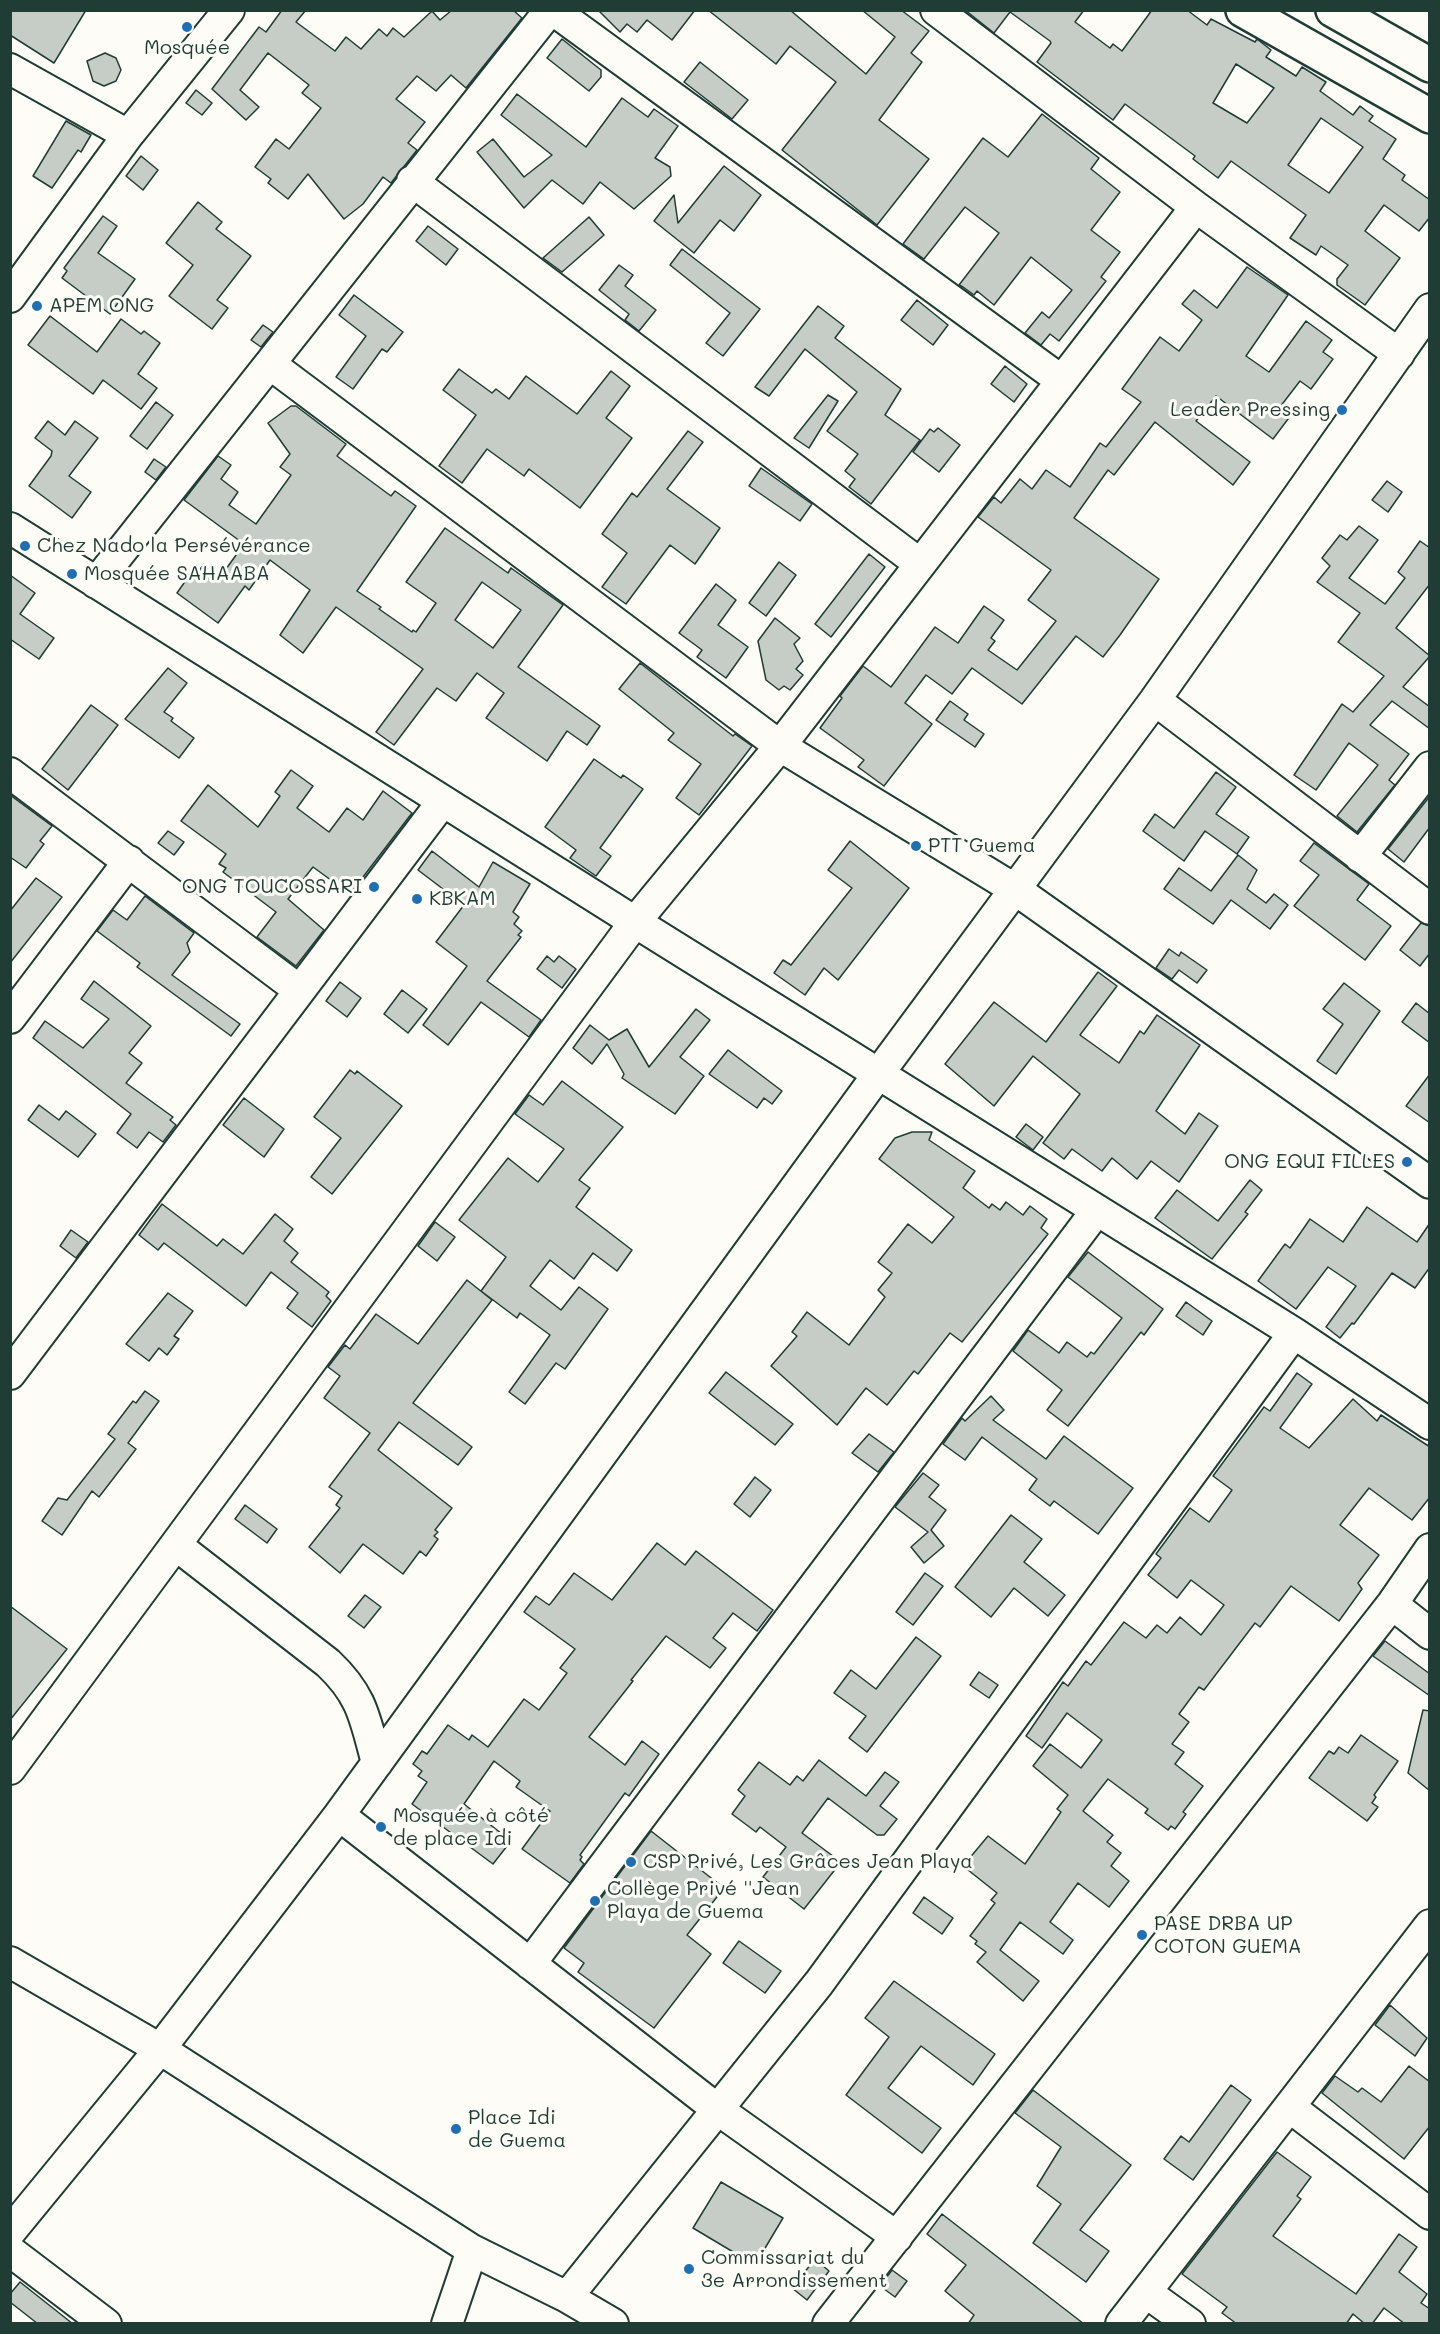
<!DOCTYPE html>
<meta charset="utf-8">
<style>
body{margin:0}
#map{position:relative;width:1440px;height:2334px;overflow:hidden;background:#fdfcf7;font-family:Mali,sans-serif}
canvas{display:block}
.frame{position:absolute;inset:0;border:12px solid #1f3d34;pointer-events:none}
</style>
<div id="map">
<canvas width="1440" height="2334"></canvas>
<div class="frame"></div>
</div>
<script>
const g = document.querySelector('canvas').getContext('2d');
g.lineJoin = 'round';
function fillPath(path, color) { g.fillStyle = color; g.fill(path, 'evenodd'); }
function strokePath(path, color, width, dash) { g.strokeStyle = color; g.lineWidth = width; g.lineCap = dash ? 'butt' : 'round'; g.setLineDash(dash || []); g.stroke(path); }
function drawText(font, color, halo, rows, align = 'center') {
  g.font = font + ' Mali,sans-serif'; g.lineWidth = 6; g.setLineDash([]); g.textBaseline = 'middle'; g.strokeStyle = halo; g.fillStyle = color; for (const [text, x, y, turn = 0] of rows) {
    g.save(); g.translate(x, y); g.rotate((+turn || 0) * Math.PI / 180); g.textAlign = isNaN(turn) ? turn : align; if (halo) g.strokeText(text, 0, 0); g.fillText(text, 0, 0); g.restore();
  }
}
const building = new Path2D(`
 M10,10h76l-32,53 -44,-28z
 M282,10h24l-10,12 39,29 11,-14 15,12 18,-20 8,7 6,-8 11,9 28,-26 8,9 12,-10h61l9,8 -56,70 -15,-13 -15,16 -19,-15 -21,23 29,23 -17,21 9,7 -26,33 -8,-6 -20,27 -19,15 -36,-45 -20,25 -20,-16 3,-4 -16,-12 21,-28 13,10 32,-41 -19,-15 7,-8 -41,-32 -28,37 19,17 -13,13 -34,-31 47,-62 7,5z
 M598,10h97l-23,30 -25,-20 -10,12 -10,-8 -7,8z
 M708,10h82l76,64 29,-37 -33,-27h39l28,21 -18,22 11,9 -43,58 50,39 -52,66 -95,-75 54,-68 -46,-36 -14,18z
 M965,10h119l-9,12 35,26 3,-4 9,7 30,-41h35l20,15 4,-6 44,23 2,-3 14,11 -5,7 30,19 6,-9 24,15 -6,9 33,24 7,-9 13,10 -4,5 27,18 -13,20 22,16 -3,5 28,20v17l-11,14 -35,-26 -19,26 35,27 -35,47 -28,-20v-6l11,-14 -27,-19 -5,9 -26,-17 16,-23 -75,-54 -13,17 -25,-19 2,-3 -70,-52 -12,16 -76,-58 14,-19 -1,-2 -40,-29 -16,21zM1236,64l38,24 -27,35 -34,-20zM1321,118l42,29 -34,46 -41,-28z
 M562,39l39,31v7l-12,14 -42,-33z
 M105,53l11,5 5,12 -5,11 -12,5 -11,-5 -6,-20z
 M700,62l48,38 -16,19 -48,-37z
 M196,90l16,13 -10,12 -16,-12z
 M517,94l69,53 36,-49 26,19 6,-8 24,17 -23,32 15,9 1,9 -37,33 -34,-27 -17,22 -31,-24 -28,28 -47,-56 16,-13 31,38 28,-22 -51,-40z
 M1042,114l57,44 -8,11 29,23 -29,38 29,22 -19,25 5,4 -47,60 -9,-7 -9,11 -16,-12 17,-21 7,6 23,-28 -41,-33 -37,48 -17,-14 -3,4 -11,-8 -4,-2 40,-52 -34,-26 -41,52 -21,-15 80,-106 25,19z
 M66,121l25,14 -10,17 -3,-2 -26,38 -19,-12z
 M141,156l17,14 -15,20 -17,-14z
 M724,166l37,29 -27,36 -14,-11 -26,33 -40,-32 20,-26 4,28z
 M198,202l24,20 -6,7 35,27 -34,44 11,8 -16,21 -43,-33 24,-31 -27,-22z
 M103,216l14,10 -19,27 37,26 -25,35 -48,-36 5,-7 -3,-3z
 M589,217l15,18 -18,16 -24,21 -19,-14z
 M428,226l30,23 -12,16 -30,-24z
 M682,249l78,60 -37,47 -17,-13 24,-30 -60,-48z
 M619,265l14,10 -8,11 31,24 -17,21 -14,-11 4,-6 -30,-24z
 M1247,267l41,28 -42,61 23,16 37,-51 26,19 -9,12 10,7 -22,30 -11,-8 -20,26 11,8 -18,24 -57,-43 -20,25 54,41 -17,23 -78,-63 -41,53 -6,-5 -34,48 85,61 -39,56 -17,22 -27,-21 -54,68 -50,-36 -20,26 -26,-19 -21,28 27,21 -48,62 -26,-19 6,-7 -44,-32 22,-30 -2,-2 23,-30 28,21 44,-60 23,16 26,-37 20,14 -13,18 4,3 -7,9 29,20 39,-49 -28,-21 23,-30 -73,-53 16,-20 7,6 19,-24 12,10 14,-19 24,17 30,-44 6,4 35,-45 -19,-13 38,-52 19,14 23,-31 -20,-16 12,-14 23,18z
 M354,295l49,37 -16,20 -5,-3 -29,40 -17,-12 30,-41 -27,-21z
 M917,300l31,25 -15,20 -32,-25z
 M818,306l26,20 -9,12 66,51 -16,26 35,25 -49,64 -22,-17 6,-8 -10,-8 13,-17 -31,-23 30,-39 -52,-43 -36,47 -14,-9z
 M50,316l47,36 24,-33 20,15 3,-3 16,12 -22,31 19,14 -16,21 -38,-29 -10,14 -65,-49z
 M263,325l10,7 -12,15 -10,-7z
 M1005,366l22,18 -13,18 -23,-18z
 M459,369l33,24 4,-4 13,10 17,-23 51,38 34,-43 19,15 -24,32 26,20 -52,70 -51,-39 -5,7 -37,-27 -25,34 -23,-17 37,-51 -33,-25z
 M828,395l10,6 -29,47 -15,-10z
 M156,402l17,13 -26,34 -17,-13z
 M291,406h5l50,38 -9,12 54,40 4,-5 21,15 -59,85 24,16 -2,2 33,23 1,-2 3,2 20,-29 -30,-21 39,-54 63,45 3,-5 52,37 -45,62 82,59 -13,19 -20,-14 -20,30 -61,-43 18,-25 -27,-20 -21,28 -19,-13 -43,57 -18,-13 47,-63 -87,-62 -33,46 -23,-18 30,-45 -40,-30 -21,30 -4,-4 -27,37 -41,-30 14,-20 4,3 9,-12 17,12 23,-32 -60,-44 34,-44 13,9 -10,14 17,13 -9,13 27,19 35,-49 -11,-8 10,-13 -22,-31zM482,582l39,28 -28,38 -38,-28z
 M48,421l17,14 10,-14 23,17 -29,38 22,16 -19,26 -43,-32 22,-30 1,-5 -17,-13z
 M938,428l22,17 -21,27 -26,-20 17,-23 4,3z
 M688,431l15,11 -36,47 53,39 -25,36 -25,-19 -44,59 -24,-17 25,-34 -25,-19 30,-41 5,4z
 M154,459l12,8 -10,13 -11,-8z
 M761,468l51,36 -12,17 -51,-35z
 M1387,481l15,11 -14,20 -16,-12z
 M1359,526l19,14 -29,38 36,26 20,-26 -7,-6 22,-31 10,7v36l-34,44 34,28 -27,31 27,20v22l-38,-28 -22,24 39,29 -20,26 6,5 -38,47 -20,-16 41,-51 -29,-22 -33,47 -22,-15 48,-71 11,8 31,-36 -46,-34 22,-29 -43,-31 13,-16 -8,-8 18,-23 7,5z
 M869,554l16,13 -54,70 -16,-13z
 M779,562l17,13 -30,41 -17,-13z
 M10,575l25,18 -15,21 34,24 -15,21 -29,-20z
 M716,584l20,16 -18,25 30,22 -22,31 -29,-21 5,-7 -23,-17z
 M775,618l25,20 -6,6 9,17 -7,8 7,6 -13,15 -6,-4 -5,4 -13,-10 -8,-39z
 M640,663l93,73 2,-2 17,12 -53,69 -23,-17 25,-34 -33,-24 6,-7 -55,-44z
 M168,668l19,15 -23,29 9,6 -2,3 23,17 -15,20 -54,-39z
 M950,701l18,13 -4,6 20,14 -9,13 -39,-27z
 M91,705l27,20 -50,65 -26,-21z
 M594,759l27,19 2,-3 20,14 -43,59 11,8 -15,20 -26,-18 6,-8 -31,-23z
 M291,770l22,16 -16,22 32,24 18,-24 16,12 20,-29 29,22 -62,81 -37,-27 -25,32 36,31 -28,36 -39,-29 19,-25 -53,-40 3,-4 -7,-4 7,-10 -45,-33 27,-36 50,42 22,-31 -5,-4z
 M1216,772l20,15 -20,27 33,23 -12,17 -32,-23 -21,30 -41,-30 12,-17 19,14z
 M10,795l42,31 -12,15 4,3 -18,24 -16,-11z
 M1430,796v31l-26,35 -16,-13z
 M168,831l16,11 -10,13 -16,-12z
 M850,841l59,47 -71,92 -14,-12 -19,27 -31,-22 9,-13 8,5 61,-77 -24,-18z
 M1314,843l55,41 -12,16 34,26 -26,34 -71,-54 25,-31 -19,-14z
 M432,851l47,36 14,-25 37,22 -17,28 6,5 -5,7 8,7 -4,4 3,2 -34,44 54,39 -12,17 -48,-35 -33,43 -25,-20 44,-59 -31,-24 28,-37 -46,-35z
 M1238,855l19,15 -10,19 19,14 8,-9 14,11 -18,24 -39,-29 -18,24 -49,-35 15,-21 32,23z
 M36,878l26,19 -52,66v-52z
 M145,896l49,37 -7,10 3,9 -18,23 68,49 -9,12 -94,-69 3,-4 -43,-32 16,-21 14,10z
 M1421,923l9,3v27l-10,13 -20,-16z
 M1169,949l10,7 2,-4 26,18 -10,13 -18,-13 -7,9 -16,-11z
 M547,956l7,6 5,-6 17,13 -14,19 -25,-19z
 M1098,972l19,14 -37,49 39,28 21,-32 4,3 13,-19 43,30 -44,66 29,23 14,-21 19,13 -39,56 -28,-21 -14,18 -25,-21 -10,13 -30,-22 -8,10 -21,-16 37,-49 -47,-38 -39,50 -49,-42 49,-62 52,40z
 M94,981l57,45 -22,27 13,10 -16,20 47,34 -3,3 6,5 -13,17 -14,-10 -12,16 -20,-15 14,-19 -98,-76 12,-17 38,27 26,-29 -28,-20z
 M340,982l21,16 -14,19 -21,-16z
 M1344,983l36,28 -44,63 -19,-13 26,-37 -20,-15z
 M402,990l25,19 -19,24 -24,-19z
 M1416,1003l14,11v29l-28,-21z
 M696,1009l14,11 -30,37 24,19 -29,38 -53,-36 2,-4 -17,-30 -15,20 -19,-16 17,-23 19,15 18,-11 22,38z
 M728,1050l54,41 -10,13 -8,-6 -7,10 -48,-34z
 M350,1070l5,4 2,-3 45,35 -70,88 -21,-17 30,-39 -27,-21z
 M1430,1074v49l-24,-17z
 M562,1081l61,46 -44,53 11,8 -14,19 56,43 -15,21 -24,-18 -19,26 -24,-19 -20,26 31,24 18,-23 29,22 -43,60 -9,-6 -31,41 -16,-12 41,-57 -30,-22 -3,5 -36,-27 25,-34 -47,-37 49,-62 30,24 26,-33 -49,-35 14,-19 14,10z
 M244,1098l40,31 -20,28 -41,-32z
 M39,1105l20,15 7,-9 30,23 -18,23 -50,-37z
 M1026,1124l17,13 -10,13 -17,-13z
 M912,1132h20l-3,8 46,31 -12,17 26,20 3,-4 8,6 6,-8 17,13 7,-9 17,13 -6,9 7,6 -86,108 -12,-9 -32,41 -4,-3 -27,34 -21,-17 -29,37 -66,-59 26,-30 -5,-4 15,-20 42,33 36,-48 -7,-7 14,-17 -14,-11 30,-38 24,19 22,-26 -75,-58 16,-21z
 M1250,1180l12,10 -17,22 3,2 -36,45 -57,-41 22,-28 41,31z
 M162,1204l55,42 6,-7 20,15 32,-40 18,15 -9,12 14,12 -7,9 38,30 -3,4 5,5 -19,26 -25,-19 11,-15 -27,-21 -25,34 -82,-63 -6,7 -19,-15z
 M1367,1207l50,35 13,-19v44l-15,21 -23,-15 -38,51 -2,-1 -12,15 -14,-11 30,-41 -28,-19 -32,42 -38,-28 27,-37 5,4 20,-29 33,23z
 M435,1222l20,15 -18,24 -19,-15z
 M71,1230l17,12 -12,16 -16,-12z
 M1088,1252l75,57 -19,26 -3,-3 -73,94 -21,-16 15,-20 -49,-39 15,-21 31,23 8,-11 20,15 4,-5 3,2 28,-36 -54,-41z
 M467,1280l25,20 -79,103 59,44 -14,18 -59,-43 -21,28 74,58 -17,22 3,2 -4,4 4,3 -12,17 -6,-5 -17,23 -40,-30 -23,29 -31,-26 31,-39 -4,-3 6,-9 -13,-9 41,-54 -46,-35 16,-22 -12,-9 17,-22 5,4 26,-35 42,30z
 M168,1293l25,18 -19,25 5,3 -12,16 -8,-7 -10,13 -23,-17z
 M1186,1302l26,19 -9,14 -27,-19z
 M726,1372l67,52 -18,21 -66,-52z
 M1297,1373l15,11 -32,44 29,20 44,-49 24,22 4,-6 49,32v50l-18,23 -43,-32 -29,37 39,30 -21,28 4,6 -23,32 -48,-35 -31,41 -5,-4 -51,67 -5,-3 -20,27 10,8 -17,22 12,8 -9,12 28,22 -20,26 3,2 -11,15 -4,-3 -3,4 -23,-17 3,-4 -40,-30 -25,32 30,24 -6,7 14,11 -10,13 18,15 -20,26 -31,-24 -28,39 23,18 -10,14 -43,-32 -20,28 39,31 -16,20 -46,-39 9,-10 -11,-8 2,-3 -7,-5 25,-33 -4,-3 6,-7 -34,-27 25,-30 37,28 36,-52 -4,-3 11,-14 -35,-29 17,-22 31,24 21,-28 -35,-27 -25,35 -16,-12 37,-54 5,4 18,-25 5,4 33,-43 22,16 11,-13 10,8 13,-16 21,18 23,-30 -33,-25 -14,18 -29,-23 13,-17 -5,-4 34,-46 19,14 23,-32 -19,-14 51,-69 6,4z
 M145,1391l14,10 -31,42 8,6 -37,48 -7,-6 -30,44 -20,-14 16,-23 9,2 26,-33 22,-28 -7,-5 25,-33 3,2z
 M991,1396l13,14 -11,10 53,39 18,-23 69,52 -35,46 -44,-33 -4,5 -21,-16 8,-11 -55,-42 -17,23 -22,-16 19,-26 3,3z
 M869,1434l25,18 -16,20 -26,-19z
 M923,1473l16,12 -10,12 17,13 -15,20 13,16 -20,17 -13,-16 17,-15 -33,-25z
 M755,1477l16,13 -21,27 -16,-13z
 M245,1505l32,24 -10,14 -32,-24z
 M1011,1515l31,24 -18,23 41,33 -17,21 -34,-28 -23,29 -36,-30z
 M657,1543l28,22 11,-14 77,59 -16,21 -24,-18 -20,25 13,10 -16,20 -44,-32 -35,44 2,1 -44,56 36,28 17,-24 17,13 -30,42 -4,-3 -45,62 2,2 -2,3 4,4 -14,19 -48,-34 28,-38 -34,-24 4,-6 -26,-20 -30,43 47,37 -18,23 -81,-60 15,-22 -9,-6 4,-5 -9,-7 9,-13 5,3 21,-29 21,15 3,-5 16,12 36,-48 15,11 28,-37 -7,-5 15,-19 -51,-37 12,-16 13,9 2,-2 23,-30 38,27z
 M925,1573l18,13 -30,39 -17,-13z
 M365,1595l16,12 -17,21 -16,-12z
 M10,1606l57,43 -57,71z
 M916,1637l25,19 -74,96 -18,-14 17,-22 -32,-23 17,-23 25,19z
 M1385,1641l45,33v22l-57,-40z
 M979,1672l19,13 -9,13 -19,-13z
 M1423,1710l7,1v80l-22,-18z
 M1361,1735l37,26 -24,34 2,2 -4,6 6,4 -11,14 -58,-43 20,-27 5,3 5,-7 9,6z
 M819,1760l47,36 19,-24 14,10 -19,24 17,13 -13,16h-7l-49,-37 -26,35 39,29 -37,47 -41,-32 23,-30 -26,-20 -4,5 -24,-18 13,-18 -7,-6 21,-28 31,23 7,-9 6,5z
 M651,1831l73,57 -37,47 24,19 -57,74 -76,-56 6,-9 -20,-15z
 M924,1897l29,21 -11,16 -29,-21z
 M739,1941l42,30 -16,22 -42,-30z
 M894,1981l101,73 -22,31 -52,-39 -33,42 53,40 -19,25 -76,-58 43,-58 -24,-19z
 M1390,2005l37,33 -12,18 -40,-31z
 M1409,2066l21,16v44l-26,33 -82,-66 13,-17 23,16 4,-4 19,14z
 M1231,2085l20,15 -58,80 -29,-21 17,-23 8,6z
 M1033,2090l98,75 -51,65 29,21 -23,31 -53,-39 28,-39 -24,-18 24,-39 -46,-34z
 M1277,2152l34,25 -14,19 4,3 -28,37 83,58 43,-60 18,13 -18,25 28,22 -6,9 9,6v15h-25l-21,-16 -12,16h-7l-12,-10 -7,10h-109l-15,-11 5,-6 -45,-33z
 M721,2182l62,36 -28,47 -62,-37z
 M942,2214l142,110h-116l6,-9 -29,-24 21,-26 -39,-31z
 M815,2259l14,12 -22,29 -15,-12z
 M892,2270l15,11 -12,16 -15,-11z
 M20,2282l53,42h-35l-28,-22v-8z`);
fillPath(building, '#c6cdc7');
strokePath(building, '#1f3d34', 1.5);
const minor = new Path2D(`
 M553,10l509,371
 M936,10l260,197 203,147
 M10,69l118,66
 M412,181l508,383
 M10,297l118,-162 101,-125
 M270,364l510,382 236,144 414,293
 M10,528l625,394 659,411 136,91
 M96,583l454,-573
 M1155,700l275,209
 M10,773l289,217
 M1360,857l70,-90
 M10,1018l119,-157
 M10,1374l433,-573
 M176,1545l152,118c35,33 37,56 49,100
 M1392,1604l38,30
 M10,1769l625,-847 145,-176 416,-539
 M339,1815l378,294 180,128
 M10,1962l150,87 312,201 95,47 46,27
 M530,1964l567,-754
 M1291,2108l139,106
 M10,2232l150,-183 179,-234 540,-742 276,-373 275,-391
 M10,2251l96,73
 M1147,2293l43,31
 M567,2297l252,-314 475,-650
 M447,2324l25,-74
 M828,2324l564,-720 38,-55
 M1121,2324l309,-399`);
const major = new Path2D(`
 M1243,10l187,106
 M1333,10l97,55`);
strokePath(minor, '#1f3d34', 34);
strokePath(major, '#1f3d34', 38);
strokePath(minor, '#fdfcf7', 30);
strokePath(major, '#fdfcf7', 33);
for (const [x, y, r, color] of [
 [187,27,6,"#1f6fb2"],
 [37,306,6,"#1f6fb2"],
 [1342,410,6,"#1f6fb2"],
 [25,546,6,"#1f6fb2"],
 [72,574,6,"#1f6fb2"],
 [916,846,6,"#1f6fb2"],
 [374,887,6,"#1f6fb2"],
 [417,899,6,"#1f6fb2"],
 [1407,1162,6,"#1f6fb2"],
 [381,1827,6,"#1f6fb2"],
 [631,1862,6,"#1f6fb2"],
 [595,1901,6,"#1f6fb2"],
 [1142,1935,6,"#1f6fb2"],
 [456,2129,6,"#1f6fb2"],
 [689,2269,6,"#1f6fb2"]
]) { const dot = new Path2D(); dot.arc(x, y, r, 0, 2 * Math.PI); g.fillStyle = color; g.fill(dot); strokePath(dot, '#fdfcf7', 2); }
drawText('20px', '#1f3d34', '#fdfcf7', [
 ["Mosquée",187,48,"center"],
 ["APEM ONG",49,306],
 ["Leader Pressing",1330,410,"right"],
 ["Chez Nado la Persévérance",37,546],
 ["Mosquée SAHAABA",84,574],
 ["PTT Guema",928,846],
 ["ONG TOUCOSSARI",362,887,"right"],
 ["KBKAM",429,899],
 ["ONG EQUI FILLES",1395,1162,"right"],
 ["Mosquée à côté",393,1816],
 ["de place Idi",393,1839],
 ["CSP Privé, Les Grâces Jean Playa",643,1862],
 ["Collège Privé ''Jean",607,1889],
 ["Playa de Guema",607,1912],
 ["PASE DRBA UP",1154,1924],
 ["COTON GUEMA",1154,1947],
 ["Place Idi",468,2118],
 ["de Guema",468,2141],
 ["Commissariat du",701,2258],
 ["3e Arrondissement",701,2281]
], 'left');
</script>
